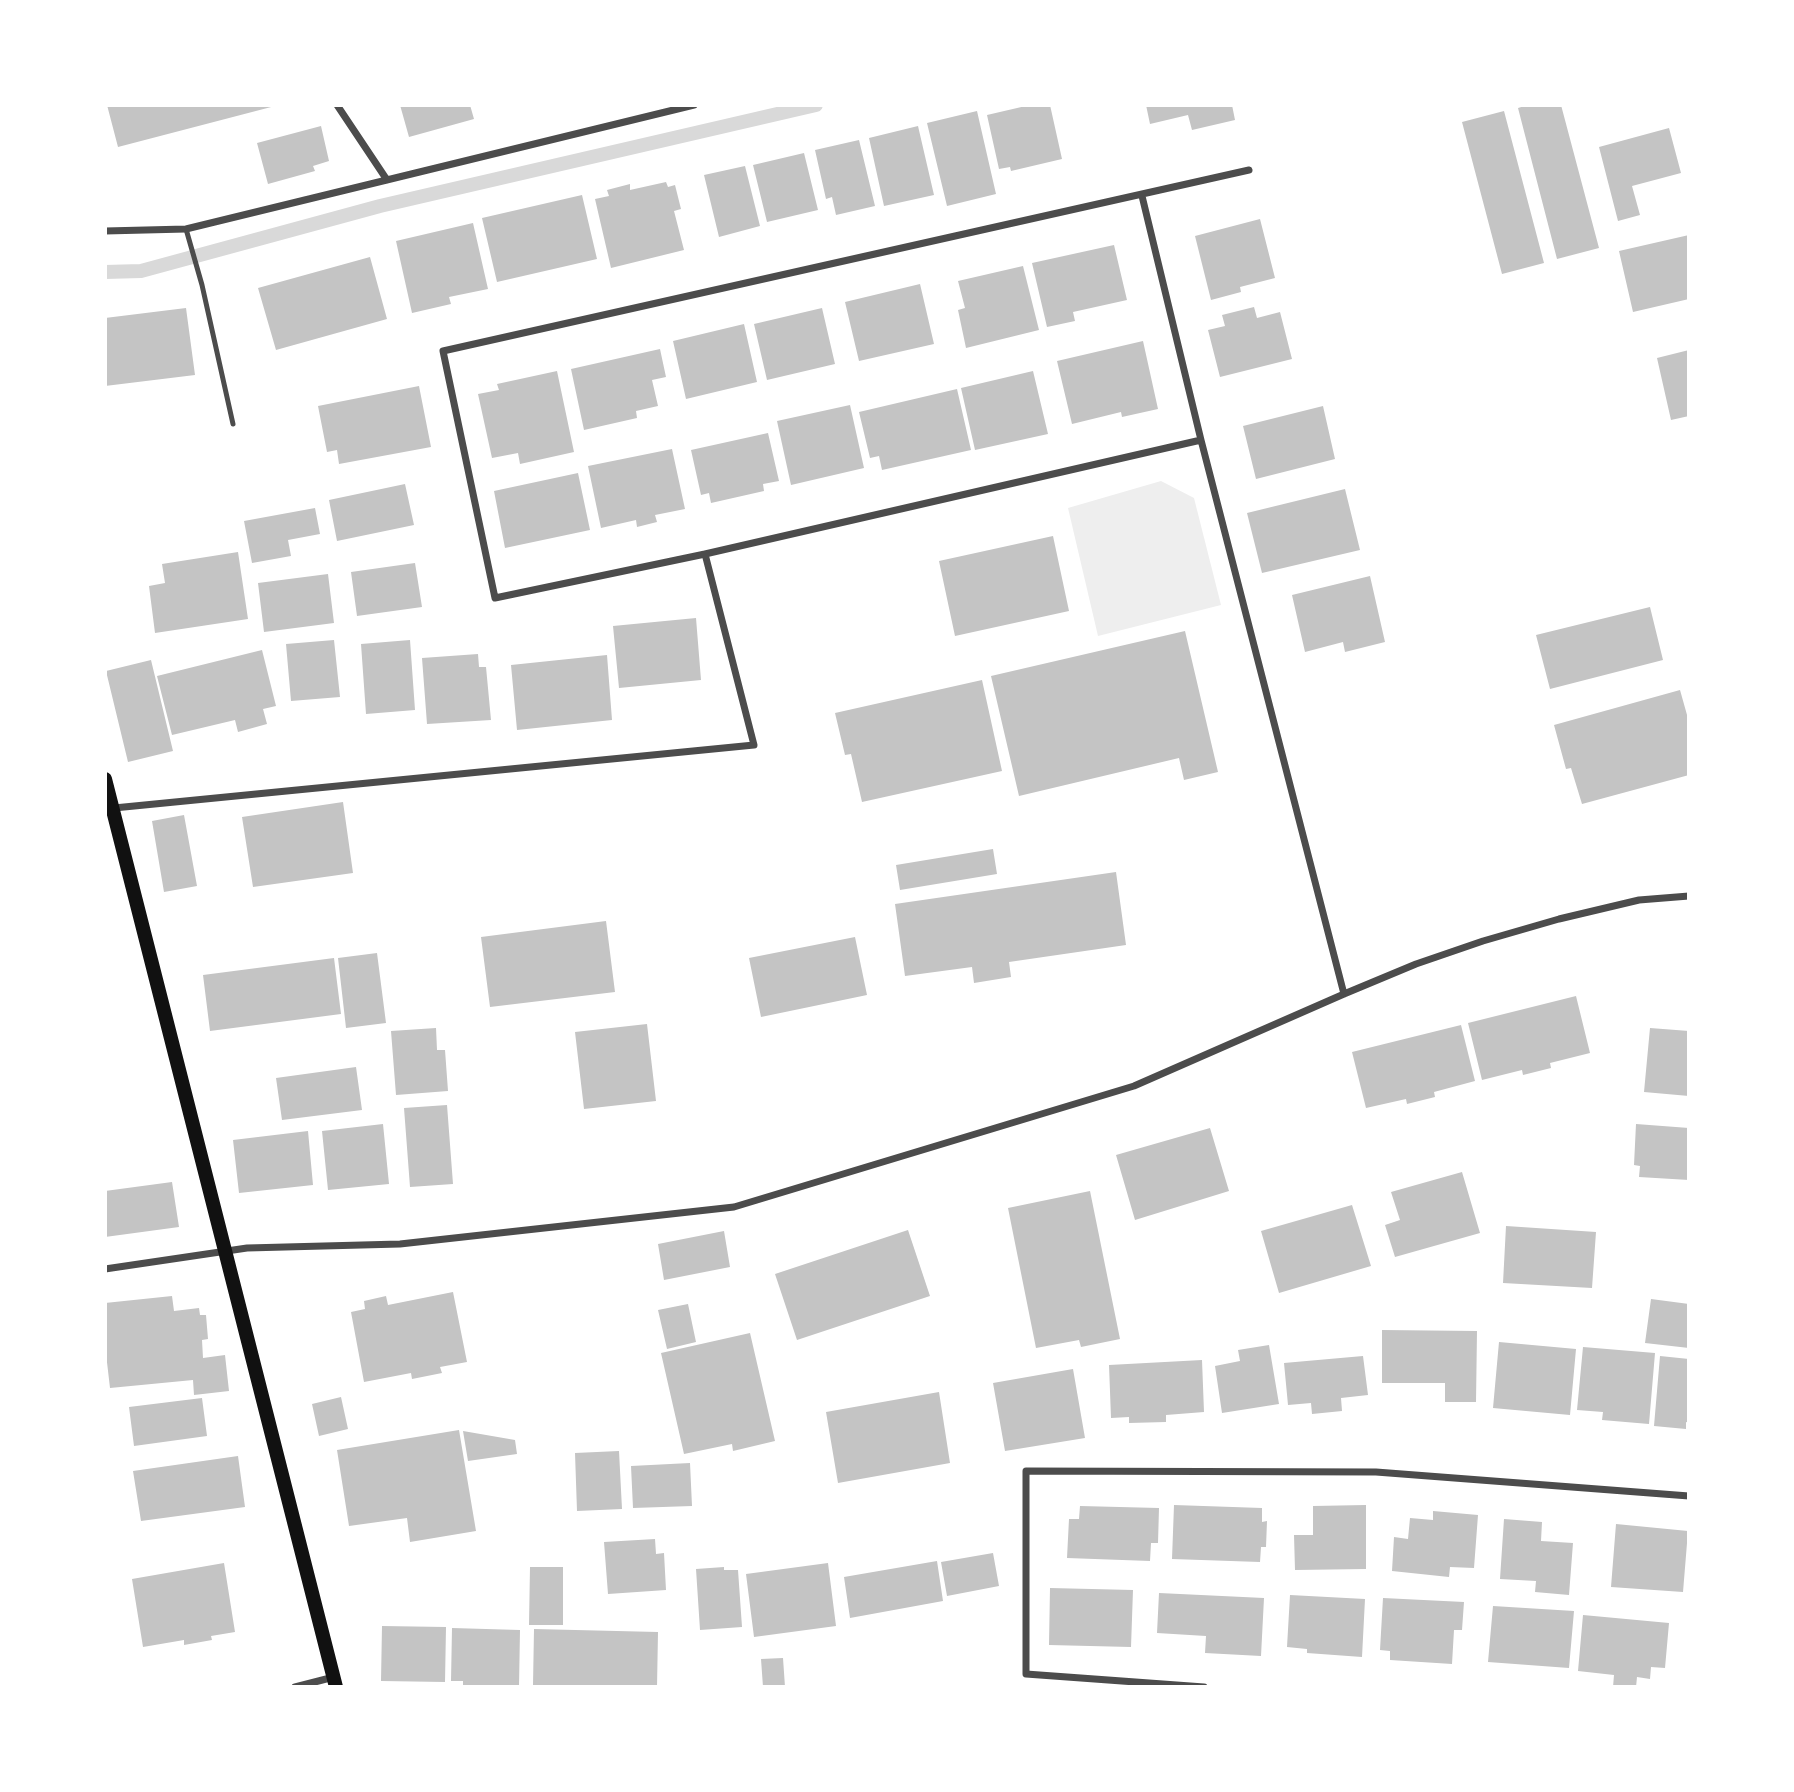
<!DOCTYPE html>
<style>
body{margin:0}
#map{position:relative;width:1794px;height:1792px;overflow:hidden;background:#fff;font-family:Poppins,sans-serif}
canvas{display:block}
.frame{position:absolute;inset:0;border:107px solid #fff;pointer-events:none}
</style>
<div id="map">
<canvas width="1794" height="1792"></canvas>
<div class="frame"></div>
</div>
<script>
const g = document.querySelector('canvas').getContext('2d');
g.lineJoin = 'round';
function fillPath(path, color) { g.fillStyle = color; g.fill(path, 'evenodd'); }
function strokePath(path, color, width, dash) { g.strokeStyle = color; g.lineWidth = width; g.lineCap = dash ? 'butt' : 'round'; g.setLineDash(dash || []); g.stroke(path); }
fillPath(new Path2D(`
 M1161,481l33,17 27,107 -123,31 -30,-128z`), '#eee');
strokePath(new Path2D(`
 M105,272l36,-1 239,-65 436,-101`), '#d9d9d9', 14);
fillPath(new Path2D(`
 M107,105h168v1l-157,41z
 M400,105h70l4,14 -65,18z
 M1030,105h20l12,54 -51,12 -1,-4 -11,2 -12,-54z
 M1146,105h86l3,15 -43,10 -4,-15 -38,9z
 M1528,105h33l38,143 -42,11 -39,-151z
 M977,111l19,83 -49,12 -20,-83z
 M1504,111l40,152 -42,11 -40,-152z
 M321,126l8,35 -16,5 2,5 -47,13 -11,-41z
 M918,126l16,69 -50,11 -15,-68z
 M1669,128l12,45 -49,13 8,29 -22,6 -19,-74z
 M859,140l16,66 -39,9 -4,-18 -6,2 -11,-49z
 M804,153l14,57 -51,12 -14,-57z
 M745,166l15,60 -41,11 -15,-62z
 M666,182l2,5 7,-2 6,24 -7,2 10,39 -73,18 -16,-69 14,-3 -2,-6 23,-6v6z
 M582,195l15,64 -100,23 -15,-64z
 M1260,219l15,59 -35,9 1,5 -30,8 -16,-64z
 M473,223l15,66 -39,8 2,7 -39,9 -16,-72z
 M1689,235v64l-56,13 -14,-61z
 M1114,245l13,55 -54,12 2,9 -28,6 -15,-64z
 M370,257l17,62 -111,31 -18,-62z
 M1023,266l16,64 -73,18 -8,-38 7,-2 -7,-27z
 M920,284l14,60 -75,17 -14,-59z
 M1254,307l3,11 23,-6 12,47 -72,18 -12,-47 17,-4 -3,-11z
 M186,308l9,67 -90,11v-68z
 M822,308l13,56 -68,16 -13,-56z
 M744,324l13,58 -71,17 -13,-58z
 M1143,341l15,68 -36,8 -1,-5 -49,12 -15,-63z
 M660,349l6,28 -14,3 6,26 -22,5 1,7 -53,12 -13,-61z
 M1689,350v66l-18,4 -14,-62z
 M557,371l17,81 -54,12 -2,-11 -26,5 -14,-64 21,-4 -2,-6z
 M1033,371l15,63 -73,16 -14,-62z
 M419,386l12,61 -92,17 -2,-14 -10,2 -9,-46z
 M957,389l14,61 -89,20 -3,-14 -9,2 -11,-46z
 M850,405l14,63 -73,17 -14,-64z
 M1323,406l12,53 -79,20 -13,-53z
 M768,433l11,48 -16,3 1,7 -53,12 -2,-10 -8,2 -10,-45z
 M672,449l13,60 -30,6 2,7 -20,5 -1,-7 -35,8 -13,-62z
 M578,473l12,57 -85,18 -11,-57z
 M405,484l9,41 -77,16 -8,-41z
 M1345,489l15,61 -98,23 -15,-60z
 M315,508l5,26 -32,6 3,16 -39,7 -8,-42z
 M1053,536l16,75 -114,25 -16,-75z
 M238,552l10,67 -93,14 -6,-47 16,-3 -3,-19z
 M415,563l7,44 -65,9 -6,-44z
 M328,574l6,49 -70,9 -6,-49z
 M1370,576l15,66 -40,10 -2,-10 -38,10 -13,-57z
 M1650,607l13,53 -113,29 -14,-54z
 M696,618l5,62 -82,8 -6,-62z
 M1185,631l33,141 -34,8 -5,-22 -160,38 -28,-120z
 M334,640l6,57 -49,4 -5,-57z
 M410,640l5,70 -49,4 -5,-70z
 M262,650l14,56 -13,3 4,15 -29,8 -3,-12 -63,15 -15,-59z
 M478,654l1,13h7l5,53 -64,4 -5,-66z
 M607,655l5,65 -95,10 -6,-65z
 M151,660l22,91 -45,11 -22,-91z
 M982,680l20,91 -140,31 -11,-48 -6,1 -10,-42z
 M1680,690l9,32v53l-107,29 -11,-36 -5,1 -12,-44z
 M343,802l10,71 -100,14 -11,-70z
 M184,815l13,71 -33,6 -12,-71z
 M993,849l4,25 -97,16 -4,-25z
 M1116,872l10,73 -117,17 2,15 -37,6 -2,-16 -67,9 -10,-72z
 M606,921l9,71 -125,15 -9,-70z
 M855,937l12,58 -106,22 -12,-59z
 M377,953l9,70 -40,5 -8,-70z
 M334,958l7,56 -131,17 -7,-56z
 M1576,996l14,57 -40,10 1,5 -28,7 -1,-5 -40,10 -14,-57z
 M647,1024l9,77 -72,8 -9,-77z
 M1461,1025l14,56 -41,11 1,5 -28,7 -1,-5 -40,9 -14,-56z
 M436,1028l1,22h8l3,41 -52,4 -5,-64z
 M1650,1028l39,3v65l-45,-4z
 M356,1067l6,43 -80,10 -6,-42z
 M447,1105l6,79 -43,3 -6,-79z
 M383,1124l6,60 -61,6 -6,-59z
 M1636,1124l53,4v52l-50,-3 1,-11 -6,-1z
 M1210,1128l19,63 -94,29 -19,-65z
 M308,1131l5,54 -74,8 -6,-53z
 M1462,1172l18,61 -85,24 -10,-32 15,-5 -9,-28z
 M172,1182l7,45 -74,10v-46z
 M1090,1191l30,148 -39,8 -2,-7 -43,8 -28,-140z
 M1352,1205l19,61 -92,27 -18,-62z
 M1506,1226l90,6 -4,56 -89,-5z
 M908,1230l22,66 -133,44 -22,-66z
 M724,1231l6,36 -66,13 -6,-36z
 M453,1292l14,70 -27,5 2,6 -30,6 -1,-6 -47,9 -13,-70 14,-3 -1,-8 22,-5 2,9z
 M172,1296l2,15 25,-3 1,7h6l2,24 -6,1 1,18 22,-3 4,36 -35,4 -1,-15 -83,8 -5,-43v-42z
 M1651,1299l38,5v44l-44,-5z
 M688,1304l8,38 -29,7 -9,-39z
 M1382,1330l95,1 -1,71h-31v-19h-63z
 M750,1333l25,108 -42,10 -1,-7 -48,10 -23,-101z
 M1499,1342l77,7 -6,66 -77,-7z
 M1269,1345l10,59 -57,9 -7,-47 25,-5 -2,-11z
 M1583,1347l72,6 -6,71 -47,-4 1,-8 -26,-2z
 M1363,1356l5,39 -27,3 1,13 -30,3 -1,-11 -23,2 -4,-42z
 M1660,1356l29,3v64l-3,-1v7l-32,-3z
 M1202,1360l2,52 -38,3v7l-37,1v-6l-18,1 -2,-53z
 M1073,1369l12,69 -80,13 -12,-68z
 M939,1392l11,71 -112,20 -12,-71z
 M341,1397l7,32 -29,7 -7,-32z
 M202,1398l5,38 -73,10 -5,-39z
 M459,1430l17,101 -66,11 -3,-24 -58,8 -12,-76z
 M463,1431l52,9 2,14 -49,7z
 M619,1451l3,58 -45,2 -2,-58z
 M238,1456l7,51 -104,14 -8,-50z
 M690,1463l2,43 -59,2 -2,-42z
 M1174,1505l88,3v14l5,-1 -1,26h-5l-1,15 -88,-3z
 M1366,1505v64l-71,1 -1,-35h19v-29z
 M1080,1506l79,2 -1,35h-7l-1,18 -83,-3 2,-39h10z
 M1433,1511l45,4 -4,53 -24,-1 -1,10 -57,-6 2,-34 14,2 2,-21 23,2z
 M1504,1519l38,3 -1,19 32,2 -4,52 -34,-3 1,-11 -36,-2z
 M1616,1524l72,7 -5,61 -72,-5z
 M655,1539l1,15 8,-1 2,37 -58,4 -4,-52z
 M993,1553l6,33 -52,10 -6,-34z
 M937,1561l6,40 -93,17 -6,-41z
 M224,1563l11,69 -24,4 1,4 -28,5v-5l-41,7 -11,-68z
 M828,1563l8,63 -82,11 -8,-63z
 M530,1567h33v58h-34z
 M724,1567v3h14l4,57 -42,3 -4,-61z
 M1050,1588l83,2 -2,57 -82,-2z
 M1159,1593l105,5 -3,58 -56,-3 1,-17 -49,-3z
 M1290,1595l75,4 -3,58 -55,-4v-4l-20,-2z
 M1383,1598l81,4 -2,28h-8l-2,34 -62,-4v-9l-10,-1z
 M1493,1606l81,5 -5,57 -81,-6z
 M1583,1615l86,8 -4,45 -14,-1 -1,12 -13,-2 -1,10h-23l1,-12 -36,-4z
 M382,1626l64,1 -1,55 -64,-1z
 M452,1628l68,2 -1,57h-56v-6h-12z
 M534,1629l124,3 -1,55 -124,-2z
 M783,1658l2,29h-22l-2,-28z`), '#c4c4c4');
strokePath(new Path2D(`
 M186,229l16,56 31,139`), '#4c4c4c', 5);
strokePath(new Path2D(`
 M337,105l50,75
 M1142,196l59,244 143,554
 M105,231l81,-2 508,-124
 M1201,440l-496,114 -210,44 -52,-247 806,-181
 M114,808l640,-63 -49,-191
 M105,1269l142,-21 153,-4 334,-37 400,-121 210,-92 72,-30 67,-23 76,-22 80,-19 50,-4
 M295,1687l39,-10
 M1204,1687l-178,-13v-203l350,1 313,24`), '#4c4c4c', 7);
strokePath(new Path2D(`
 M105,779l231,908`), '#111', 14);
</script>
